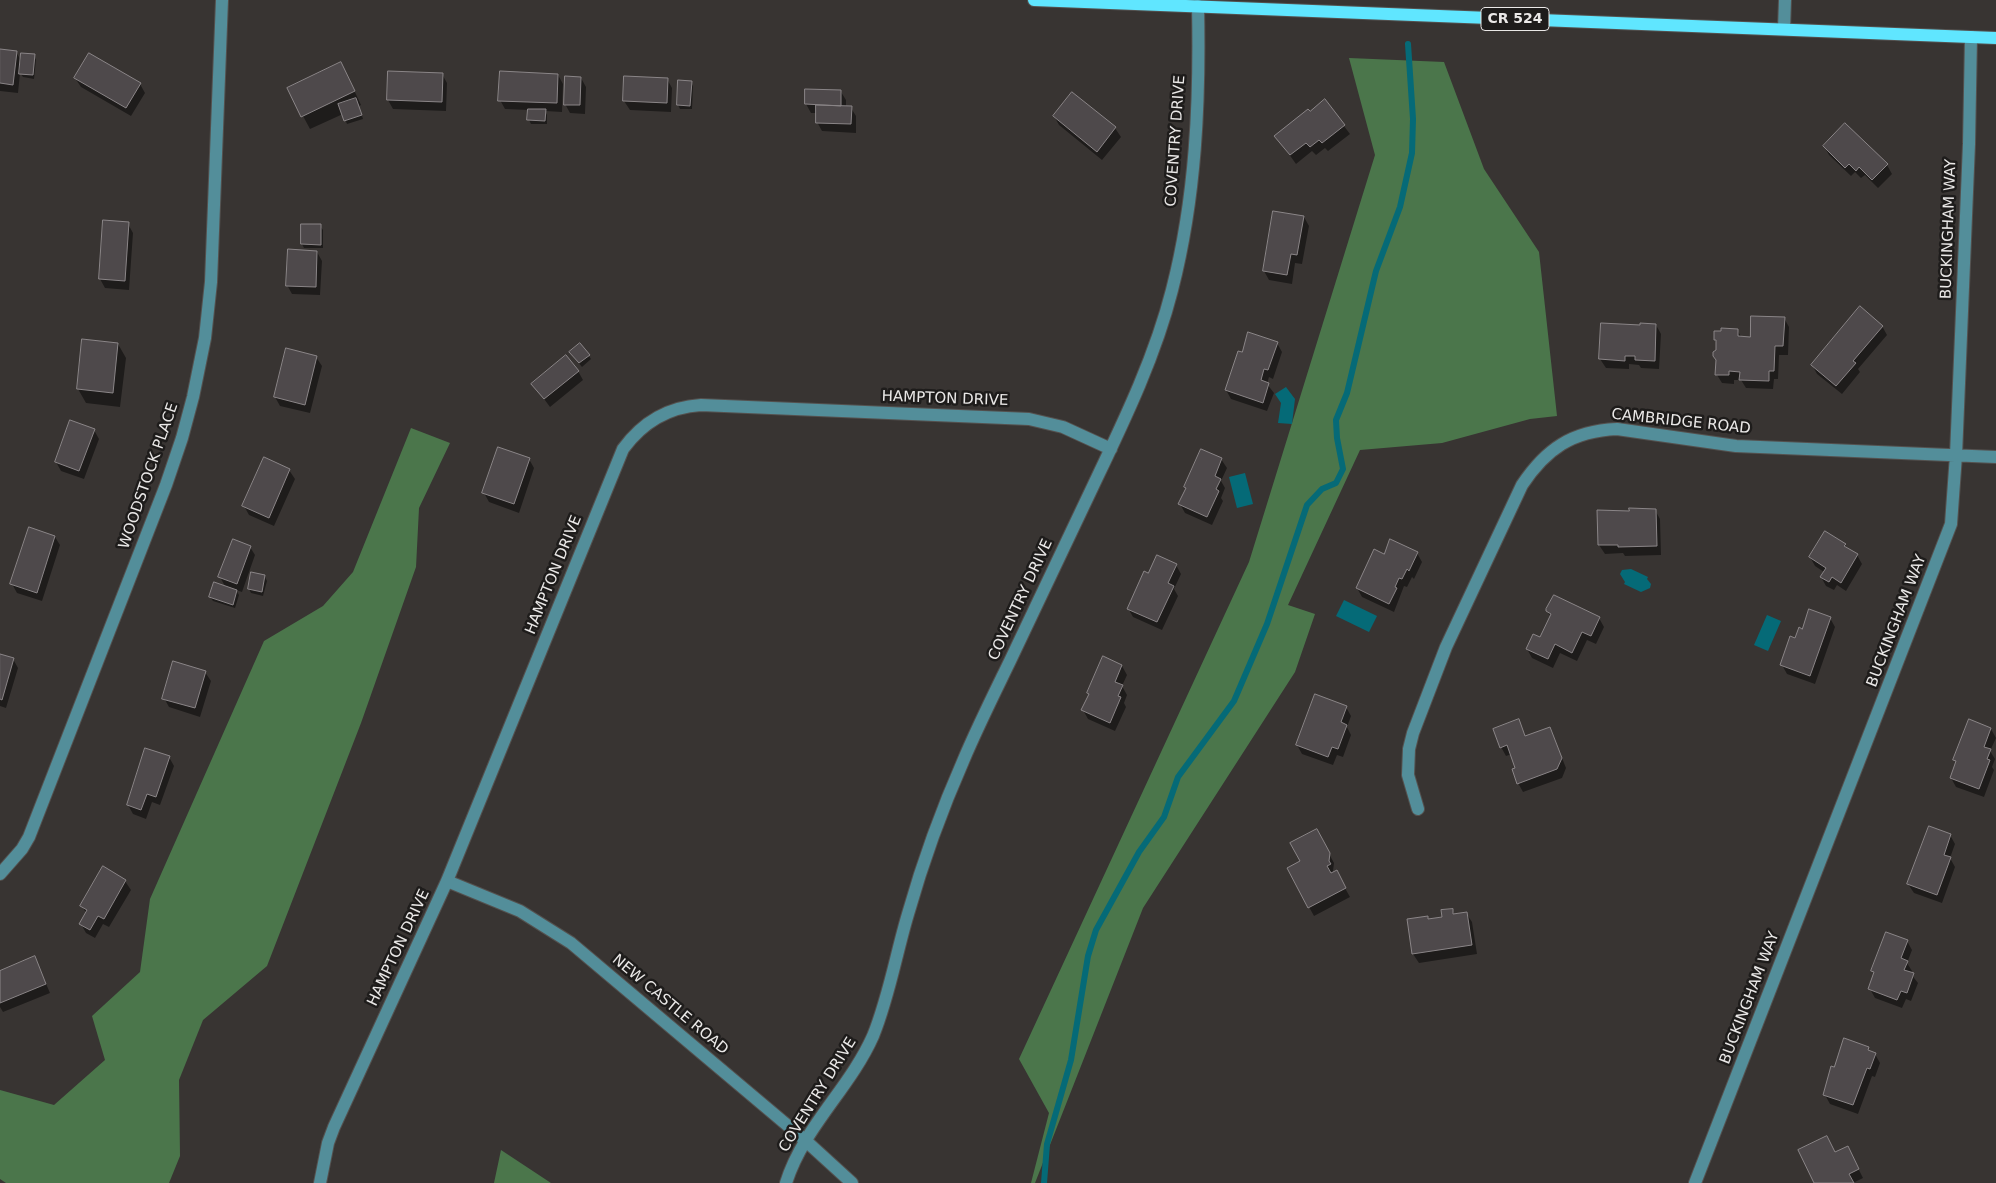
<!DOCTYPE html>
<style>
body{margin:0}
canvas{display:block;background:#383432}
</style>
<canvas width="1996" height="1183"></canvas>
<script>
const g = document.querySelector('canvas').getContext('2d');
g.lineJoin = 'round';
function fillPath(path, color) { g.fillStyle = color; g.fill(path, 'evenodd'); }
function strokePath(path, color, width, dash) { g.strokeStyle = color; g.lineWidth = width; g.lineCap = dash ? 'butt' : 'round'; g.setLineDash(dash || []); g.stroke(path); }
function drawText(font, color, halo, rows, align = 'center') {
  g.font = font + ' "DejaVu Sans",sans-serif'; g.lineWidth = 5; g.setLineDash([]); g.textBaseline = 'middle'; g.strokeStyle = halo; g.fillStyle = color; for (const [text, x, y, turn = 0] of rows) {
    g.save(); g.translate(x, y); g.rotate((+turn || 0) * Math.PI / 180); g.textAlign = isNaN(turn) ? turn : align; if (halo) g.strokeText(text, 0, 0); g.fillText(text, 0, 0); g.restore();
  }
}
fillPath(new Path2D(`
 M1349,58l95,4 40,107 55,83 18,164 -27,3 -88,24 -82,7 -72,155 27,9 -20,58 -152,236 -108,275h-4l18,-70 -30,-54 230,-497 126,-407z
 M411,428l39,15 -31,65 -3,59 -55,156 -94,243 -64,54 -24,60 1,76 -11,27h-163l-6,-4v-89l54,15 51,-45 -13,-44 48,-44 10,-73 114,-258 59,-35 30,-34z
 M501,1150l50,33h-57z`), '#4b764b');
fillPath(new Path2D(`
 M1286,387l9,12 -3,25 -14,-1 3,-20 -6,-9z
 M1245,473l8,31 -16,4 -8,-31z
 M1631,569l17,8 -1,2 4,5 -1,4 -9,4 -17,-8 1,-2 -5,-8 2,-4z
 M1344,600l33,16 -8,16 -33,-16z
 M1767,615l14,6 -13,30 -14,-6z`), '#056a77');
fillPath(new Path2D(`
 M0,51l16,1 6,10 12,-6 2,4 -2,19 -11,-2 -3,-4 -2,20 -18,-2z
 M442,74l5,9 -1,28 -53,-2 -5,-9z
 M558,75l5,9 -1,28 -17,-1 2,4v9h-16l-2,-4v-10l-24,-1 -5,-9z
 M348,77l13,28 -2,1 4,13 -16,5 -4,-10 -33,15 -7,-13z
 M75,78l65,6 5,9 -14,23 -50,-29z
 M581,78l5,9 -1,27 -15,-1 -5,-9z
 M667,79l5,9 -1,24 -41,-2 -6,-9z
 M691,82l2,4 -1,23h-12l-2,-4z
 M841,92l5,8v7l5,1 5,8v17l-34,-2 -5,-9v-9h-6l-5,-9z
 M1072,94l43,34 6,9 -19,23 -43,-35 -5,-9z
 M1325,101l25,33 -22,17 -3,-3 -9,7 -4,-4 -16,13 -20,-28z
 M1845,124l42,41 5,9 -14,14 -13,-13 -4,3 -6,-6 -4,4 -22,-21 -5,-9z
 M1304,217l5,9 -7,38 -7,-1 -3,21 -23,-4 -5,-9z
 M128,224l5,9 -4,57 -24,-2 -5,-9z
 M302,225l18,1 3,4v18h-19l-2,-4z
 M317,252l5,9 -2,34 -28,-1 -5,-9z
 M1784,318l5,9 -1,28h-9l-1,24h-4l-1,10 -27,-1 -5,-8h-7v4l-12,-1 -5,-8v-31l-2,-4 22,-10 5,8h9z
 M1602,325l39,1 15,-1 5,9 -2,35 -18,-1 -2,-3 -10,-1v5l-23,-1 -6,-9z
 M1882,326l5,9 -29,34 2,3 -18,22 -25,-20 -5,-9z
 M1277,343l5,9 -9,27 -4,-2 -2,7 7,9 -7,18 -36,-12 -5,-9 16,-36z
 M118,344l8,14 -6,49 -34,-4 -8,-14z
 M573,356h16l2,3 -9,8z
 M316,357l6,9 -12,47 -30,-7 -5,-9z
 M578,371l5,9 -33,27 -17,-23z
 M94,430l5,9 -15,40 -23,-8 -5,-9z
 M529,459l5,9 -15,45 -30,-11 -5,-9z
 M1221,459l6,9 -6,13 4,7 -4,10 2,3 -11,24 -27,-12 -5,-9z
 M289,470l6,9 -21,47 -25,-11 -5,-9z
 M1655,510l5,9 1,36 -36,1 -2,-3 -18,1 -6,-9 20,-32z
 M55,537l5,8 -18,56 -25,-8 -5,-9z
 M1845,545l3,5 9,5 5,9 -16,27 -9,-6 -3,5 -8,-4 -5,-9 3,-5 -9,-6 -5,-9z
 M250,547l5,8 -13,37 -6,-2 3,5 -4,13 -22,-7 -3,-4 16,-9 -6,-11z
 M1417,553l5,9 -8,17 -2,-2 -5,10 -3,-1 -10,26 -32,-15 -5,-9 27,-32z
 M1176,565l5,9 -7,15 4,7 -16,34 -29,-13 -5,-9 21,-34z
 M252,574l13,3 2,4 -4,15 -12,-3 -2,-4z
 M1547,611l52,7 5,9 -8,17 -9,-4 -10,21 -17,-8 -7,15 -21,-10 -5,-9 14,-11 10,-21z
 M1830,618l5,9 -20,57 -28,-10 -5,-9 21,-35z
 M0,655l13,4 5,9 -12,40 -6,-2z
 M1122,666l5,9 -5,11 5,9 -3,8 2,4 -11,24 -27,-12 -5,-9z
 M205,672l6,9 -11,36 -31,-10 -5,-9z
 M1346,707l5,9 -4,11 4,8 -8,22 -6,-2 -4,10 -31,-11 -5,-9z
 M1518,721l8,16 24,-9 16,40 -4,10 -39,14 -5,-9 -1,-14 -5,-15 -6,2 -5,-9z
 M1991,729l5,9 -6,13 5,8 -3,8 2,3 -10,27 -28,-10 -5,-9 6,-15 -2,-3z
 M169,757l5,9 -14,39 -8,-3 -6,17 -13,-5 -5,-9z
 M1950,835l5,9 -5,14 5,9 -13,36 -28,-10 -6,-9z
 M1321,839l13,24 -1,8 8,10 9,16 -36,19 -5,-9 -7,-45z
 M125,881l6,9 -22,37 -6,-3 -8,14 -9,-5 -5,-9 5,-11 -4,-7z
 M1452,910l3,5 11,-2 6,9 5,32 -58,9 -6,-9 -5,-34 19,-3 2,3 15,-2z
 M1907,941l5,9 -5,13 5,8 -1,3 7,9 -7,18 -5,-2 -4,9 -27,-10 -5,-9 5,-14 -3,-4z
 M35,958l15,35 -47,19 -3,-5v-35z
 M1868,1048l3,5 4,1 5,9 -5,14 -3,-1 -14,38 -28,-10 -5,-9 10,-27z
 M1852,1156l11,22 -10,5h-38z`), '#0007');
strokePath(new Path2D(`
 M1044,1183l3,-39 24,-84 17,-104 8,-26 43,-78 25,-35 14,-40 56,-76 33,-77 40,-119 15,-16 14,-6 7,-14 -6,-31 -1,-18 11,-27 29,-122 24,-64 12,-54 1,-34 -5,-75`), '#056a77', 6);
const building = new Path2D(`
 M0,49l17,2 -4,34 -13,-2z
 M21,53l14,1 -2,21 -14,-1z
 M89,53l52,30 -15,25 -52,-30z
 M341,62l14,29 -54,26 -14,-29z
 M388,71l55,2 -1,29 -55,-2z
 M500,71l58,3 -1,29 -59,-2z
 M565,76l16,1 -1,28h-16z
 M624,76l44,2 -1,25 -44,-2z
 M678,80l14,1 -2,25 -13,-1z
 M805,89l36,1v16l-36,-2z
 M1072,92l44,35 -19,25 -44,-36z
 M356,98l6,17 -18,6 -6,-17z
 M1325,99l20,26 -23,18 -3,-3 -9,7 -4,-4 -16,12 -16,-19 34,-27 2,2z
 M816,105l36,1 -1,18 -35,-1z
 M528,109h18l-1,12 -18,-1z
 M1845,123l43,41 -16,16 -13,-13 -3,4 -7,-7 -4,4 -22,-22z
 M1273,211l31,5 -7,39 -6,-1 -4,21 -24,-4z
 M103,220l26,2 -4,59 -26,-2z
 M301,224h20v21l-20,-1z
 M288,249l29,2 -1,36 -30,-1z
 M1860,306l23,20 -30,35 3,2 -20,23 -25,-21z
 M1751,316l34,1 -2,29h-8l-1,25h-5v10l-30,-1 1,-8 -11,-1v4h-14l1,-15 -3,-4v-4l3,-2v-10h-2v-9h7v-3l17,1v7l12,1z
 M1601,323l39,2v-2l16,1 -1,37 -20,-1v-4h-10v5l-26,-2z
 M1248,332l30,10 -10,28 -4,-1 -3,11 8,3 -6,20 -38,-13 13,-39 4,1z
 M82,339l36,4 -5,50 -36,-4z
 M580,343l10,12 -11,8 -10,-11z
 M286,348l31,8 -12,49 -31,-8z
 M566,355l13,16 -35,28 -13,-15z
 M70,420l25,9 -16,42 -24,-9z
 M498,447l32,11 -16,46 -32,-11z
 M1201,449l21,9 -7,18 6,3 -5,10 3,2 -12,26 -29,-13 8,-16 -2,-1z
 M264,457l26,12 -21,49 -27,-12z
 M1629,508l27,1 1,37 -39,1v-2h-20l-1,-35 32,1z
 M29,527l26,9 -18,57 -27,-9z
 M1825,531l21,13 -2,2 14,8 -17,29 -9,-6 -3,5 -9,-5 6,-9 -17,-11z
 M233,539l18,7 -14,38 -19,-7z
 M1390,539l28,13 -9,19 -2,-2 -5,10 -3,-1 -4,9 2,1 -8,16 -33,-16 18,-39 10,5z
 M1157,555l20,9 -9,19 6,3 -17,36 -30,-13 17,-38 4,2z
 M251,572l14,3 -3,17 -14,-3z
 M214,582l23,8 -4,15 -24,-8z
 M1554,595l46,22 -9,19 -9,-4 -10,21 -17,-9 -7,15 -22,-10 7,-15 7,3 11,-23 -5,-3v-2z
 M1809,609l22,8 -21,59 -30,-11 10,-29 5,2 4,-11 3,2z
 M0,654l14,4 -12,42 -2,-1z
 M1103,656l19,9 -7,17 8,3 -5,11 3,1 -11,26 -29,-13 8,-16 -2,-1z
 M173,661l33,10 -11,37 -33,-9z
 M1315,694l32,12 -6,16 6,3 -9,24 -6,-2 -4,10 -32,-12z
 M1519,719l6,17 25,-9 12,31 -5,11 -40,15 -5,-15 3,-1 -8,-23 -7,3 -7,-19z
 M1969,719l22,9 -7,19 7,2 -4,10 3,1 -11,29 -29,-11 6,-17 -3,-1z
 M145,748l25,8 -14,41 -9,-3 -6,16 -14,-5z
 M1929,826l22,8 -7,21 7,2 -14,38 -30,-11z
 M1317,829l13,24 -1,8 2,3 -4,2 4,7 6,-3 9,18 -38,20 -21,-40 13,-7 -10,-18z
 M103,866l23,14 -22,39 -6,-3 -8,14 -11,-6 8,-14 -7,-4z
 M1453,909v5l14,-2 5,33 -60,9 -5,-35 21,-3v3l14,-2 -1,-7z
 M1886,932l22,8 -7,18 7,3 -4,9 10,3 -7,20 -6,-2 -4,9 -29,-11 6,-17 -3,-1z
 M35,956l11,28 -46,19v-32z
 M1844,1038l25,9 -1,3 8,3 -6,16 -3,-1 -14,37 -30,-10 8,-29 3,1z
 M1827,1136l8,16 13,-6 11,23 -10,5 5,9h-40l-16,-33z`);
fillPath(building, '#4e494b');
strokePath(building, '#8a8587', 1);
const minor = new Path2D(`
 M1784,29l1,-29
 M1418,809l-10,-34 1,-26 4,-16 33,-86 76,-162c24,-36 50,-54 95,-56l119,17 260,11
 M0,874l22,-25 7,-12 137,-352 16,-47 11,-41 12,-59 6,-56 11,-282
 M447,881l73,30 51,32 235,198 46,42
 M320,1183l8,-40 6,-16 113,-246 176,-432c19,-26 45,-42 78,-44l328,14 34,8 48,22
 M786,1183c17,-55 64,-95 87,-147 16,-39 23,-82 35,-122 15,-53 34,-105 56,-155 14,-33 30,-65 46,-98 28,-59 56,-118 84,-177 30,-63 61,-127 78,-194 24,-93 28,-189 26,-284
 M1695,1183l256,-659 5,-69 13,-311 2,-107`);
const major = new Path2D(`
 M1034,0l962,38`);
strokePath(minor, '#54514f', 14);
strokePath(major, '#54514f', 14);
strokePath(minor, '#538e9a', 12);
strokePath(major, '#60e6ff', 12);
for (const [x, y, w] of [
 [1515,19,68]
]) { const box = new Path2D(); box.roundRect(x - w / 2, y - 11.5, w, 23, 4); g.fillStyle = '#1e1c1b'; g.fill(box); strokePath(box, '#eae8e7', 1); }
drawText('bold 14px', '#eae8e7', null, [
 ["CR 524",1515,19]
]);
drawText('15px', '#eae8e7', '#1e1c1b', [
 ["COVENTRY DRIVE",1176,141,-86],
 ["BUCKINGHAM WAY",1949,229,-88],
 ["HAMPTON DRIVE",945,399,2],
 ["CAMBRIDGE ROAD",1681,422,6],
 ["WOODSTOCK PLACE",149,476,-71],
 ["HAMPTON DRIVE",554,575,-68],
 ["COVENTRY DRIVE",1021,600,-65],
 ["BUCKINGHAM WAY",1897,621,-69],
 ["HAMPTON DRIVE",399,948,-65],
 ["BUCKINGHAM WAY",1750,998,-69],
 ["NEW CASTLE ROAD",670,1005,40],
 ["COVENTRY DRIVE",818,1095,-58]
]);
</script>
